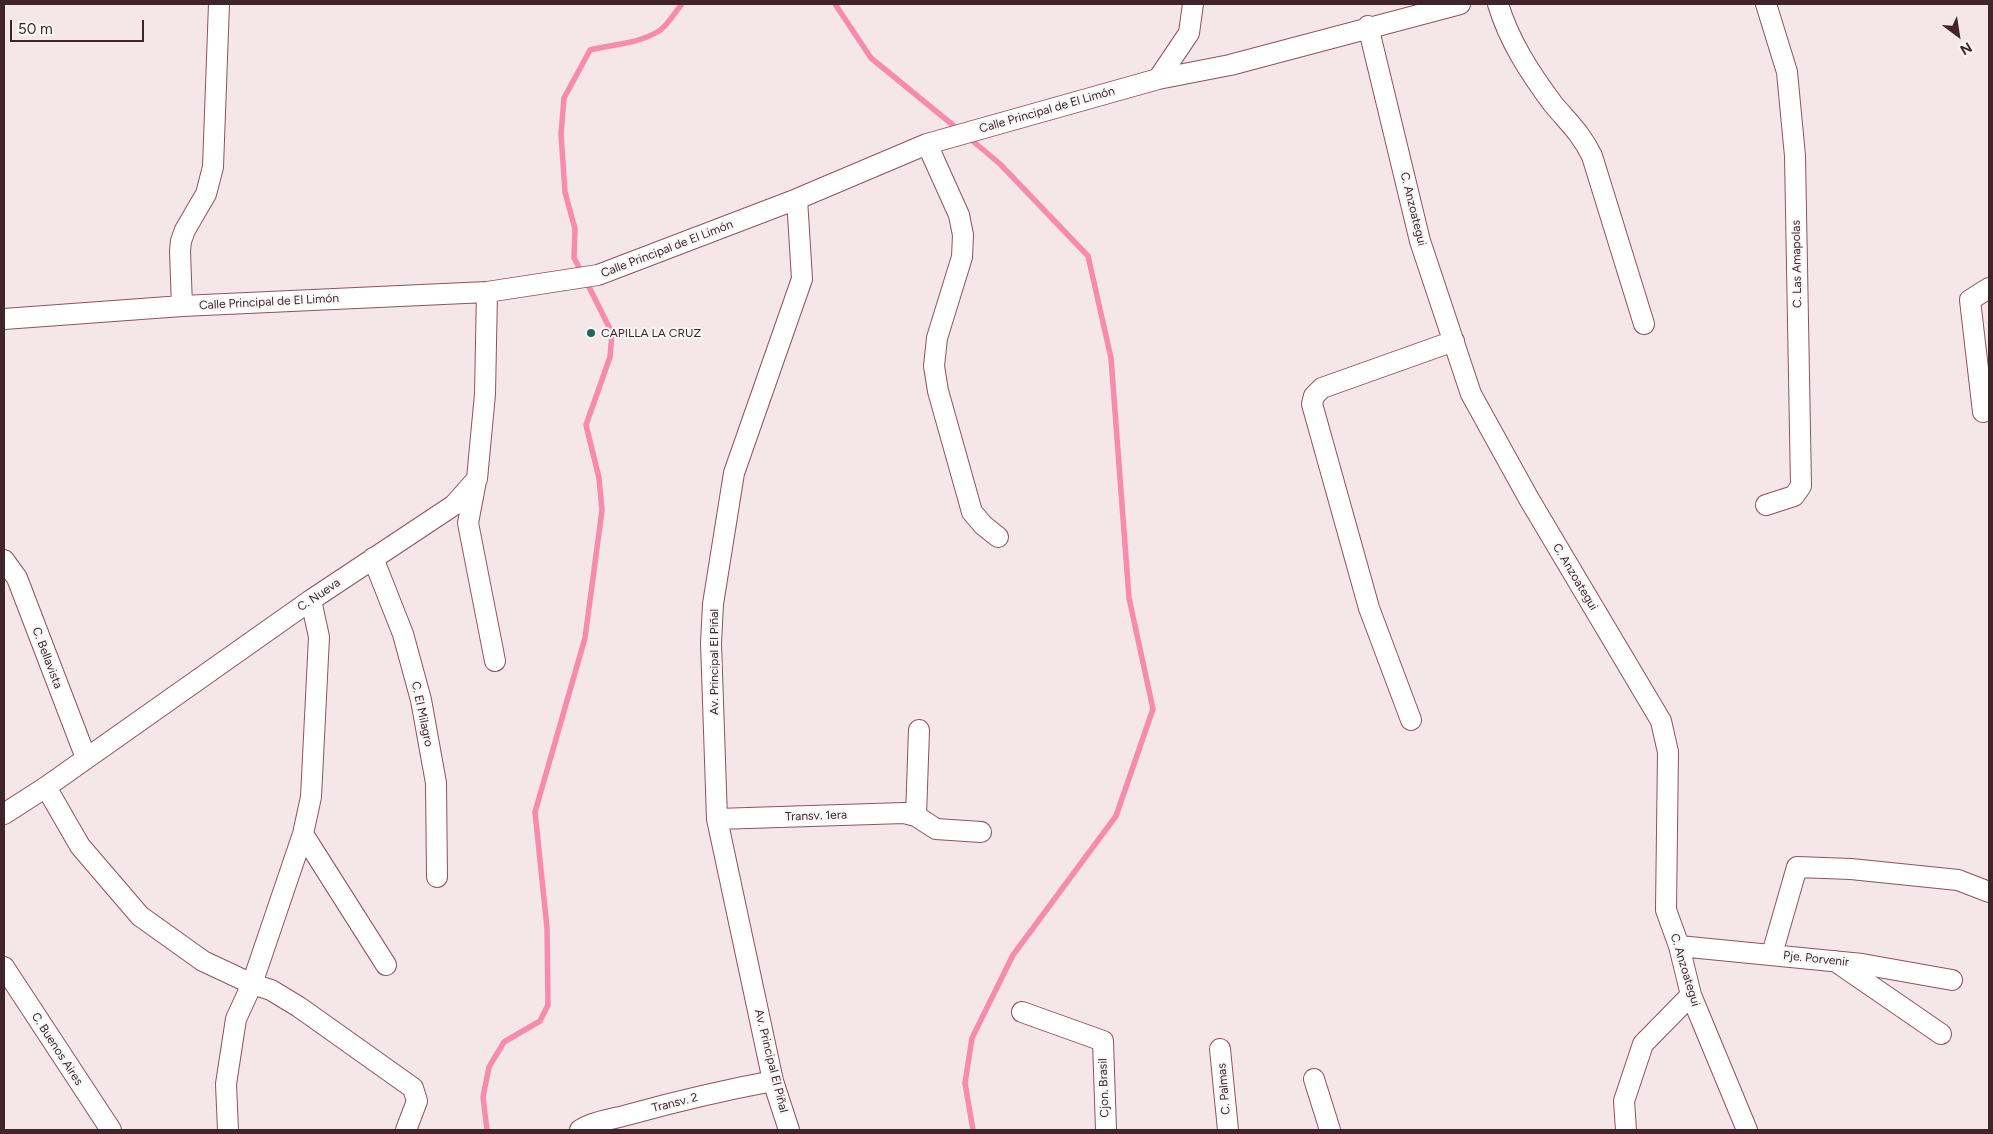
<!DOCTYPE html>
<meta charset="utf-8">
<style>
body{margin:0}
#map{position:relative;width:1993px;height:1134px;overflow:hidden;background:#f5e6e9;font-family:Figtree,sans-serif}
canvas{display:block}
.frame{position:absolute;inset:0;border:5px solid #3f242c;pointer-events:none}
.north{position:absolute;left:1933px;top:10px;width:50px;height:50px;-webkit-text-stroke:4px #f7f7f7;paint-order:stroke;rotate:149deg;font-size:14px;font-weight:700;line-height:20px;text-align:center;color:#3f242c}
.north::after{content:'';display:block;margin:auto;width:18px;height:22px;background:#3f242c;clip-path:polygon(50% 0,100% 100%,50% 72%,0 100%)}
.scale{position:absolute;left:10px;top:20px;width:134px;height:22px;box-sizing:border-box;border:2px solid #3f242c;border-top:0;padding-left:6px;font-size:15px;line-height:18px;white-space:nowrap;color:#3f242c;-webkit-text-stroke:4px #f7f7f7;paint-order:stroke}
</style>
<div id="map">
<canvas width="1993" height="1134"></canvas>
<div class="frame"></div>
<div class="north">N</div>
<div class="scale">50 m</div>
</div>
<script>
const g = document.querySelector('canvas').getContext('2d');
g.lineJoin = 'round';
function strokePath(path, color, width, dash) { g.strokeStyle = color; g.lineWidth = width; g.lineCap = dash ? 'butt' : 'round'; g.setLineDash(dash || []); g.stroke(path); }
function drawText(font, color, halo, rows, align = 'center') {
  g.font = font + ' Figtree,sans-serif'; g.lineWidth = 4; g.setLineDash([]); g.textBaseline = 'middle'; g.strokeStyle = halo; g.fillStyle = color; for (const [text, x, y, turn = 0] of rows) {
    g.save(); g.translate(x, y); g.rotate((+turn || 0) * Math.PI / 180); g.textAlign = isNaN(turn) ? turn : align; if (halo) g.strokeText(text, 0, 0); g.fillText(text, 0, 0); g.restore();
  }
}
strokePath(new Path2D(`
 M835,4l36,54 88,72
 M968,137l32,27 88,92 23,102 18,240 24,111 -37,107 -103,139 -41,83 -7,45 8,47
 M582,273l-8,-15 1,-29 -10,-37 -4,-58 3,-36 26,-48c23,-6 48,-6 69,-19 9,-6 16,-19 23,-27
 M487,1130l-4,-33 6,-30 15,-25 36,-21 8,-16 -1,-77 -12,-116 50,-174 17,-128 -3,-32 -13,-53 24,-68 2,-24 -26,-52`), '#f78bad', 5.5);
const street = new Path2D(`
 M1498,4c11,37 32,69 55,100 16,19 27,28 39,52l52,168
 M1368,26l52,215 51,153 58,105 132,222 7,31 -2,158 13,36 12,49 56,135
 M1158,79l31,-46 4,-29
 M927,144l32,71 4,20 -1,22 -25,81 -3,28 4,25 34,121 11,13 15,12
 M182,306l-2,-55 1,-10 4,-11 21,-36 7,-27 6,-163
 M4,319l178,-13 305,-14 111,-17 199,-76 130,-55 231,-65 72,-14 230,-61
 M1983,412l-13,-112 19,-12
 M476,481l-8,42 27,138
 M1766,505l28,-9 7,-10 -6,-330 -8,-84 -21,-68
 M373,558l30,76 18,66 15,83 1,94
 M4,560l13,18 69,180
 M1411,720l-42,-112 -57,-204 2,-8 8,-8 132,-47
 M46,787l34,59 60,70 63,45 49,23 19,6 28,17 114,81 4,13 -11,29
 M4,814l42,-27 265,-187 143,-95 23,-26 8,-85 2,-102
 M916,816l3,-86
 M717,819l187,-6 12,3 20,13 45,3
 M303,834l83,131
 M1679,946l183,18 90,16
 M1772,954l25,-87 54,2 107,11 31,12
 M1835,961l106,73
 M4,967l107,163
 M1022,1012l81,29 3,89
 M1220,1049l8,81
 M1314,1079l16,51
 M228,1130l-2,-46 10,-65 16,-35 51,-150 8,-37 8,-160 -8,-37
 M580,1130c14,-9 34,-11 51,-16 47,-13 94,-24 142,-33
 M789,1130l-16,-49 -56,-262 -6,-176 2,-39 21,-131 68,-194 -5,-80
 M1626,1130l-2,-29 19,-57 48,-49`);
strokePath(street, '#8f5164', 22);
strokePath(street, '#fff', 20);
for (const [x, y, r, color] of [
 [591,333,5,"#1f665b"]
]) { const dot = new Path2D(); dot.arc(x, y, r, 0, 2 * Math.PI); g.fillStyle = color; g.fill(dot); strokePath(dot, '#f7f7f7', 2); }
drawText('12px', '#3f242c', '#f7f7f7', [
 ["Calle Principal de El Limón",1047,110,-16],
 ["C. Anzoategui",1413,209,76],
 ["Calle Principal de El Limón",667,249,-21],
 ["C. Las Amapolas",1797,264,-91],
 ["Calle Principal de El Limón",269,302,-3],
 ["C. Anzoategui",1575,577,59],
 ["C. Nueva",319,595,-34],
 ["C. Bellavista",47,658,69],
 ["Av. Principal El Piñal",714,662,-90],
 ["C. El Milagro",422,714,78],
 ["Transv. 1era",816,816,-2],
 ["Pje. Porvenir",1816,959,6],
 ["C. Anzoategui",1685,970,73],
 ["C. Buenos Aires",57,1049,57],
 ["Av. Principal El Piñal",771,1061,76],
 ["Cjon. Brasil",1104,1088,-92],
 ["C. Palmas",1224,1089,-95],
 ["Transv. 2",675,1103,-14]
]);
drawText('12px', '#3f242c', '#f7f7f7', [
 ["CAPILLA LA CRUZ",601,333]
], 'left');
</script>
